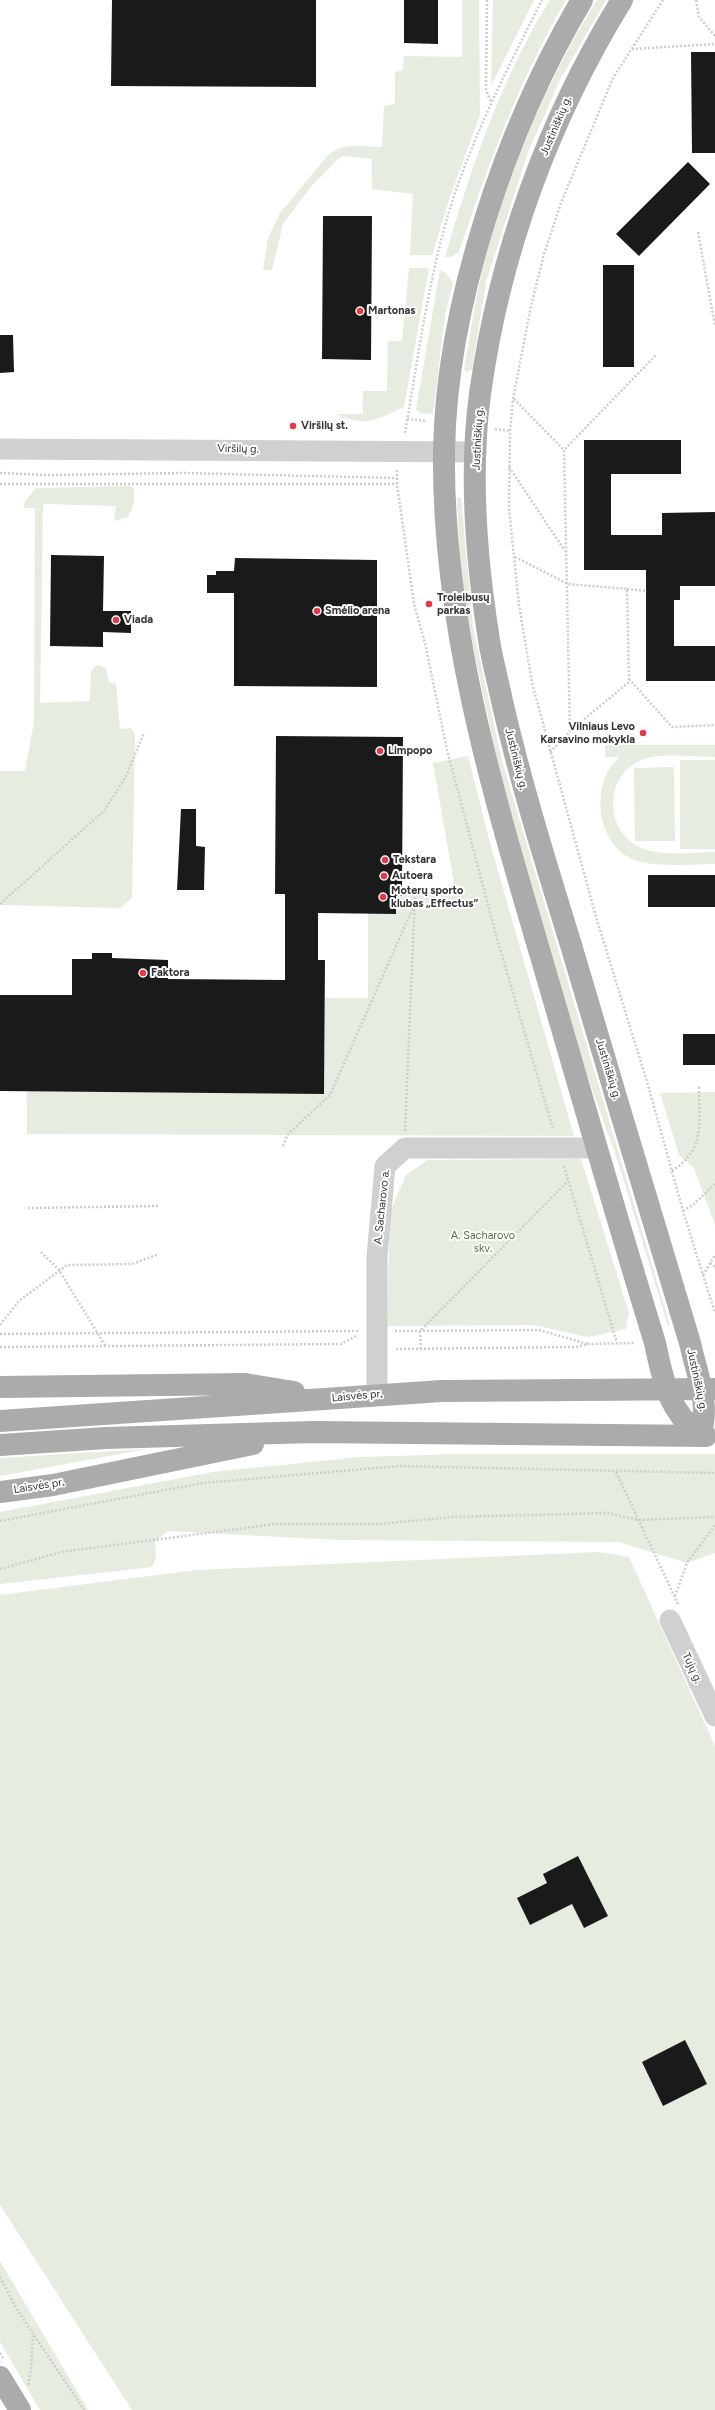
<!DOCTYPE html>
<meta charset="utf-8">
<style>
body{margin:0}
canvas{display:block;background:#fff}
</style>
<canvas width="715" height="2410"></canvas>
<script>
const g = document.querySelector('canvas').getContext('2d');
g.lineJoin = 'round';
function fillPath(path, color) { g.fillStyle = color; g.fill(path, 'evenodd'); }
function strokePath(path, color, width, dash) { g.strokeStyle = color; g.lineWidth = width; g.lineCap = dash ? 'butt' : 'round'; g.setLineDash(dash || []); g.stroke(path); }
function drawText(font, color, halo, rows, align = 'center') {
  g.font = font + ' Figtree,sans-serif'; g.lineWidth = 4; g.setLineDash([]); g.textBaseline = 'middle'; g.strokeStyle = halo; g.fillStyle = color; for (const [text, x, y, turn = 0] of rows) {
    g.save(); g.translate(x, y); g.rotate((+turn || 0) * Math.PI / 180); g.textAlign = isNaN(turn) ? turn : align; if (halo) g.strokeText(text, 0, 0); g.fillText(text, 0, 0); g.restore();
  }
}
fillPath(new Path2D(`
 M462,0h17l1,115 -30,82 -18,58h-22l3,-61 -41,-5v-30l-28,-3 -6,3 -28,29 -27,36 -11,46h-9l5,-32 12,-25 48,-58c17,-14 34,-8 54,-8l2,-41 11,-2v-32l8,-2 1,-14 58,1z
 M493,0h41l-43,86z
 M550,0h16c-47,80 -78,165 -107,252l-8,5h-6c26,-89 56,-178 105,-257z
 M597,0h9l-45,78 -33,74 -42,130 -14,88 -6,2 -2,-3c6,-31 10,-63 17,-93 24,-96 63,-191 116,-276z
 M409,268h20l-25,139c-31,14 -36,20 -68,7h27v-23h24l1,-50h14z
 M440,270l6,3 7,10 -8,32 -12,99 -13,-1 -4,-4z
 M130,486l4,2v15l-6,14 -14,4 2,-15 -73,-2 -3,199 50,-2 1,-29 3,-5 5,-2 7,4 3,13 7,2 4,45 11,-1 4,6 -3,164 -12,10 -120,-3v-134h25l9,-49 1,-214h-11l1,-7 11,-13z
 M457,498h4l12,129 29,134 168,564 -2,1 -49,-161 -37,-105 -78,-268 -36,-169 -8,-60z
 M605,745h110v12c-21,0 -57,-5 -76,4 -36,18 -34,72 3,87 21,9 51,4 73,4v12c-24,0 -50,3 -74,-2 -38,-9 -50,-59 -33,-91 2,-5 8,-9 11,-14h-14z
 M468,756l22,87 84,293 -547,-2v-43l297,3 1,-96h43v-85h28l1,-17 18,-1 36,-7 3,-5 -21,-120z
 M680,760h35v89h-35z
 M674,767l1,74h-40l-1,-73z
 M715,1092v133l-21,-57 -15,-13 -19,-62z
 M581,1159l48,154 -3,16 -38,8 -55,-12 -146,1 3,-114 16,-37 22,-15z
 M147,1449l-147,27v-18z
 M461,1454h254v99l-28,10 -68,-21 -280,-2 -171,-9 -13,11 1,16 -4,9 -152,17v-72l213,-40 147,-15z
 M598,1552l31,5 86,189v664h-583l-132,-205v-610l197,-25z
 M0,2261l88,149h-48l-40,-68z`), '#e6ecdf');
fillPath(new Path2D(`
 M112,0h204v87l-205,-1z
 M404,0h34v44l-34,-1z
 M691,52h24v101h-23z
 M688,162l22,22 -71,72 -23,-22z
 M323,216h49l-1,144 -49,-1z
 M603,265h31v102h-31z
 M0,335h13l1,37 -14,1z
 M584,440h97v34h-70v61h51v-22l53,-1v74h-35v14h-6v46h41v35h-69v-111h-62z
 M51,555l53,1 -1,55h28v22l-28,-1v15l-53,-1z
 M235,558l142,2v127l-143,-1v-93h-27v-18h9v-4h18z
 M276,736l127,1 -1,159h-6v18l-78,-1v47h7l-1,134 -324,-3v-96h72v-36h20v-6h20v5l56,2v19l117,1v-86h-10z
 M181,809h15v37l9,1 -1,43h-27z
 M648,875h67v32h-67z
 M683,1034h32v31h-32z
 M578,1856l30,60 -24,12 -12,-24 -42,21 -13,-27 30,-15 -4,-9z
 M685,2040l22,44 -44,22 -21,-44z`), '#1a1a1a');
strokePath(new Path2D(`
 M487,0l-1,90 5,12
 M663,0l-50,78 -52,125 -17,51 -13,52 -18,93 -3,32 -1,77 10,97 13,78 64,234 52,168 35,126 32,102
 M696,0l3,17 16,19
 M632,49l83,-5
 M698,232l17,94
 M514,399l50,51
 M407,419l19,2
 M495,429l15,2
 M405,433c14,-80 24,-162 50,-240 23,-67 55,-130 87,-193
 M509,467l56,84
 M397,470v14l17,120 11,39 22,107 49,185 57,194
 M0,473l48,2 135,-2 214,5
 M0,484h397
 M515,557l53,27 59,5 2,93 -59,49
 M627,589l20,2
 M629,679l43,48 43,-2
 M550,752l20,-20 -6,-282 92,-95
 M0,904l104,-93 21,-33 19,-45
 M405,1131l10,-236
 M283,1146l5,-12 42,-39 86,-194
 M564,1166l53,177
 M672,1171c34,-22 27,-49 27,-86
 M28,1208l132,-2
 M683,1211l11,-7 21,-20
 M41,1252l18,18 47,77
 M710,1263l5,4
 M703,1275l12,-20
 M0,1325l19,-24 48,-36 65,-1 27,-10
 M395,1331l144,-1 49,14
 M0,1334l358,-3
 M0,1347l341,-3 17,-9
 M396,1349l180,-2 12,-3 47,-1
 M421,1349l-1,-18 148,-150
 M616,1472l62,132
 M0,1521l203,-38 196,-17 316,7
 M0,1569l61,-17 215,-28h103l73,-7 155,-4 31,7 77,-3
 M675,1596l12,-33 28,-38
 M0,2277l16,31 68,102
 M0,2353l3,5
 M28,2385l3,-15 2,-36`), '#cdcdcd', 2.5, [2, 2]);
strokePath(new Path2D(`
 M0,449l476,3
 M377,1394v-137l8,-91 20,-18h191
 M670,1620l45,96`), '#d0d0d0', 21);
strokePath(new Path2D(`
 M582,0c-75,126 -136,304 -138,452 -2,171 48,338 96,501 38,130 75,260 115,390 9,41 12,63 44,93
 M622,0c-74,120 -123,255 -142,394 -11,81 -4,165 9,246 3,20 9,41 13,61 19,83 44,163 69,244 39,133 79,265 119,398 6,29 22,64 9,93
 M0,1387l245,-3 49,8
 M0,1421l442,-30 272,-2
 M0,1445l106,-7 207,-6 393,4
 M0,1492l53,-7 200,-41
 M0,2377l20,33`), '#ababab', 22);
for (const [x, y, r, color] of [
 [360,311,4,"#e63946"],
 [293,426,4,"#e63946"],
 [429,604,4,"#e63946"],
 [317,611,4,"#e63946"],
 [116,620,4,"#e63946"],
 [643,733,4,"#e63946"],
 [380,751,4,"#e63946"],
 [385,860,4,"#e63946"],
 [384,876,4,"#e63946"],
 [383,897,4,"#e63946"],
 [143,973,4,"#e63946"]
]) { const dot = new Path2D(); dot.arc(x, y, r, 0, 2 * Math.PI); g.fillStyle = color; g.fill(dot); strokePath(dot, '#fff', 1.5); }
drawText('11px', '#333', '#fff', [
 ["Justiniškių g.",556,126,-67],
 ["Justiniškių g.",478,439,-87],
 ["Viršilų g.",238,449,1],
 ["Justiniškių g.",516,759,76],
 ["Justiniškių g.",608,1069,73],
 ["A. Sacharovo a.",382,1207,-84],
 ["Justiniškių g.",697,1380,78],
 ["Laisvės pr.",357,1396,-5],
 ["Laisvės pr.",39,1486,-9],
 ["Tujų g.",692,1668,65]
]);
drawText('bold 11px', '#333', '#fff', [
 ["Martonas",368,311],
 ["Viršilų st.",301,426],
 ["Troleibusų",437,598],
 ["parkas",437,611],
 ["Smėlio arena",325,611],
 ["Viada",124,620],
 ["Vilniaus Levo",635,727,"right"],
 ["Karsavino mokykla",635,740,"right"],
 ["Limpopo",388,751],
 ["Tekstara",393,860],
 ["Autoera",392,876],
 ["Moterų sporto",391,891],
 ["klubas „Effectus“",391,904],
 ["Faktora",151,973]
], 'left');
drawText('11px', '#56703f', '#fff', [
 ["A. Sacharovo",483,1236],
 ["skv.",483,1249]
]);
</script>
